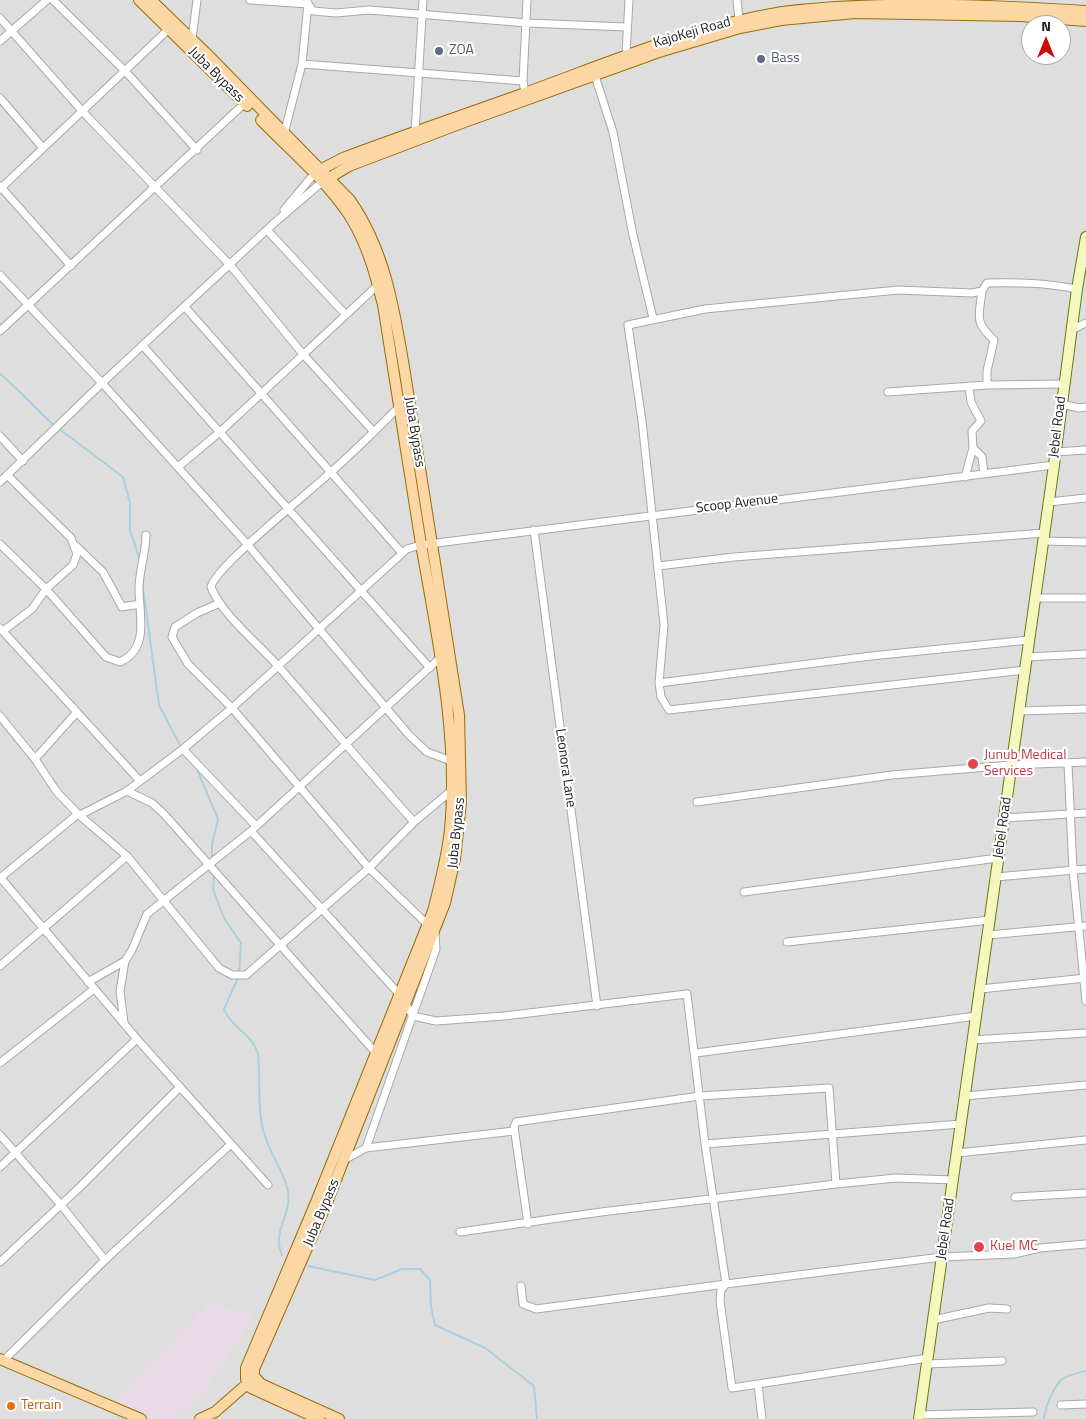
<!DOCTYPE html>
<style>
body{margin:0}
#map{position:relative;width:1086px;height:1419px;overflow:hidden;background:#f1eee8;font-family:"Titillium Web",sans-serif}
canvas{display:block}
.north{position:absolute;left:1021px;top:15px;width:50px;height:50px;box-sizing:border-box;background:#fff;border:1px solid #a6a6a6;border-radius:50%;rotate:0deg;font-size:14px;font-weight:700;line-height:20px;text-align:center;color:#212121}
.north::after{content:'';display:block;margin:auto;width:18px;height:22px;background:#cd0b06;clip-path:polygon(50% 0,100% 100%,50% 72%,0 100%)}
</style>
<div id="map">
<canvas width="1086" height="1419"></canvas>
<div class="north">N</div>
</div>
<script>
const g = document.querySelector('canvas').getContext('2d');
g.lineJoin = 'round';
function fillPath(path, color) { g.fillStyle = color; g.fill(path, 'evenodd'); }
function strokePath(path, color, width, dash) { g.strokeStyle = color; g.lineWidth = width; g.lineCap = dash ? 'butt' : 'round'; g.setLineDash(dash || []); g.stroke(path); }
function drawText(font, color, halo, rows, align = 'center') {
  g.font = font + ' "Titillium Web",sans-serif'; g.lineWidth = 4.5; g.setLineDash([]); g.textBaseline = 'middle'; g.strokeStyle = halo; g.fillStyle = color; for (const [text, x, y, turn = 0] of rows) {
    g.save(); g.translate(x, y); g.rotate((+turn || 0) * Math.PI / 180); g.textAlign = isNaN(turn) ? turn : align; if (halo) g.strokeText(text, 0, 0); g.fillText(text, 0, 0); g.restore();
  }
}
fillPath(new Path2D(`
 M0,0h1086v1419h-1086zM1031,25h30v30h-30z`), '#dfdede');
fillPath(new Path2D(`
 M208,1303l44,11 -1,5 2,1 -32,45 -5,11 -22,26 -22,17h-13l-44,-15z`), '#eadae7');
strokePath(new Path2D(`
 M0,374c20,16 35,35 54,51
 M58,428l65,49 7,26v27l10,31
 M142,581l17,124 22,42
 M196,767l22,52 -6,25v15
 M214,874l-1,15 11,29 17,25 -2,31
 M238,978l-14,31c7,19 29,25 34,45 3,27 -2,59 8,85 6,18 19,34 22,53 4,23 -17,40 -6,63
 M308,1266l67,14 27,-11h18l10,11 1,27 4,18 50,23 49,38 3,33
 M1044,1419c1,-11 8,-29 16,-38 6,-6 18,-8 26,-10`), '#aad0dd', 2);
const minor = new Path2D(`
 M53,0l73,72 71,78
 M250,0l58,4 5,7 23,2 33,-3 158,13 100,4
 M737,0l2,20
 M0,18l83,94 147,153 72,88 72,79
 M192,39l5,-39
 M0,41l47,-41
 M626,54l3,-54
 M302,64l221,17 2,12
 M595,76l18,56 20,103 20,83
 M523,81l4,-81
 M0,98l43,50
 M415,132l8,-132
 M284,134l18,-70 6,-61
 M0,186l71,80
 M0,189l172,-163
 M284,210l30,-36
 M267,230l78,84
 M0,275l102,108 145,161 162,191 18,17 24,9
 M982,291c-3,25 -8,31 12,49l-7,31v14
 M185,307l217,246
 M1071,330l15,-7
 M0,331l247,-230
 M143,346l287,322
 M888,392l99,-7 76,-1
 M1061,404l18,4 7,-1
 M400,406c-23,23 -45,45 -69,66 -20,19 -116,95 -120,115 11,28 47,56 67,79 46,52 90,105 136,156
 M0,436l23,25
 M973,448l9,9 2,17
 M1055,452l31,-2
 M178,467l43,-36 157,-146
 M965,477l8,-29 -1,-17 9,-10 -10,-19 -2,-16
 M0,482l102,-99 171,-159 49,-42
 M1049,502l37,-4
 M534,530l63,476
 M1043,541l43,1
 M0,544l46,45 60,68 14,5c30,-13 19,-48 19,-73 0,-19 7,-36 7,-54
 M76,546l27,26 19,35 18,-3
 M658,566l76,-9 310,-24
 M1035,598h51
 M220,603l-23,10 -22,14 -3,10 16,27 44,44 137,160 59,57
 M0,628l140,153
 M3,631l29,-22 14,-20 27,-24 4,-11 -6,-16 -64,-63
 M1027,657l59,-3
 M1025,670l-356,40 -8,-13 -2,-14 5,-58 -22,-204 -14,-96 77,-16 193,-19 74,3 10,-2 5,-8c33,-1 57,0 90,6
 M659,683l212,-27 158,-16
 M1020,711l66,-2
 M0,716l35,43 22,33 21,22 49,42 92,112 13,7h14l123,-107 45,-46 37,-31
 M183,749l73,77
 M35,759l42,-47
 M1068,764l5,106 13,131
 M127,791l25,12 12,11 212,239
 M697,802l195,-27 119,-10 75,-3
 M80,815l47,-24 56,-42 49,-41 175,-159 14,-4 633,-80
 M1004,818l82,-5
 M251,831l149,164 13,21 23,5 68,-5 183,-22 18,150 21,140 216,-27 72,-3 26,-6 46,-4
 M0,877l137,162 131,146
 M996,877l90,-8
 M0,878l78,-64
 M744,892l254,-34
 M988,935l98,-9
 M787,942l203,-22
 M0,966l127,-110
 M88,982l37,-21 7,-11 15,-36 104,-83 189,-173
 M980,989l106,-11
 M124,1022l-4,-31 5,-30
 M972,1040l114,-7
 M696,1053l280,-37
 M0,1063l94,-74
 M965,1096l121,-11
 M0,1135l61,70 44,55 -102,101
 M705,1144l256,-20
 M366,1148l70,-199 -1,-16
 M957,1153l129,-13
 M344,1160l22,-12 148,-17
 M0,1167l137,-128
 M1015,1197l71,-4
 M528,1224l-14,-97 2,-5 184,-26 129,-8 7,96
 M460,1232l141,-20 235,-28 60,-6 57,2
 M105,1260l126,-116
 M0,1262l80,-75 100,-100
 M726,1284l-5,6 -1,11 12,87 196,-30
 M521,1286l2,18 13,5 190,-25
 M933,1320l56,-12 18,1
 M927,1364l75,-3
 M758,1384l4,35
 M1061,1405l25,-1
 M920,1415l113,-3`);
const secondary = new Path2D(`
 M919,1419l135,-954 23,-176 9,-52`);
const primary = new Path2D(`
 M139,0l108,106
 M151,0l55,53 144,147c35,50 44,108 54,167l55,348 2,87 -6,57 -10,44 -119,302 -72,164v7l7,8 78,35
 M261,120c29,30 65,60 88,95 18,28 26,58 34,90 13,79 25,159 38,239 16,92 38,192 29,286 -3,27 -10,54 -17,81l-117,291 -70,166v11l5,9 68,31
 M316,172l27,-14c61,-23 121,-43 182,-65 85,-31 167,-66 257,-81 96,-12 207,-7 304,-1
 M324,181l25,-15 113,-43 197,-71 81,-24 41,-8 74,-7 166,3 65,5
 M0,1359l141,60
 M200,1419l15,-7 32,-28 2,-5`);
strokePath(minor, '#a8a8a8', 9);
strokePath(secondary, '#697808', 12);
strokePath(primary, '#9a6c04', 12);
strokePath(minor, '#fff', 7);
strokePath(secondary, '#f4f8bf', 10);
strokePath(primary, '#fad7a5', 10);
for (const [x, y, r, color] of [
 [439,51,5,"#5c6f8a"],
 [761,59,5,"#5c6f8a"],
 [973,764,6,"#e0444e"],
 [979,1247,6,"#e0444e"],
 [11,1406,5,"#e8710a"]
]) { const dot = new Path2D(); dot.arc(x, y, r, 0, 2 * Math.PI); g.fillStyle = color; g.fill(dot); strokePath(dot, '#fff', 2); }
drawText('14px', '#212121', '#fff', [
 ["KajoKeji Road",692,33,-16],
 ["Juba Bypass",216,75,45],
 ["Jebel Road",1058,427,-83],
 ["Juba Bypass",414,432,81],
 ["Scoop Avenue",737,504,-7],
 ["Leonora Lane",565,768,82],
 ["Jebel Road",1003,828,-82],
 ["Juba Bypass",457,833,-84],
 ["Juba Bypass",322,1213,-67],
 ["Jebel Road",946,1229,-82]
]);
drawText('14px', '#4e5e75', '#fff', [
 ["ZOA",449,51],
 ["Bass",771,59]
], 'left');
drawText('14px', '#be3a42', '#fff', [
 ["Junub Medical",984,756],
 ["Services",984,772],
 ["Kuel MC",990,1247]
], 'left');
drawText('14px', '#c56008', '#fff', [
 ["Terrain",21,1406]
], 'left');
</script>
